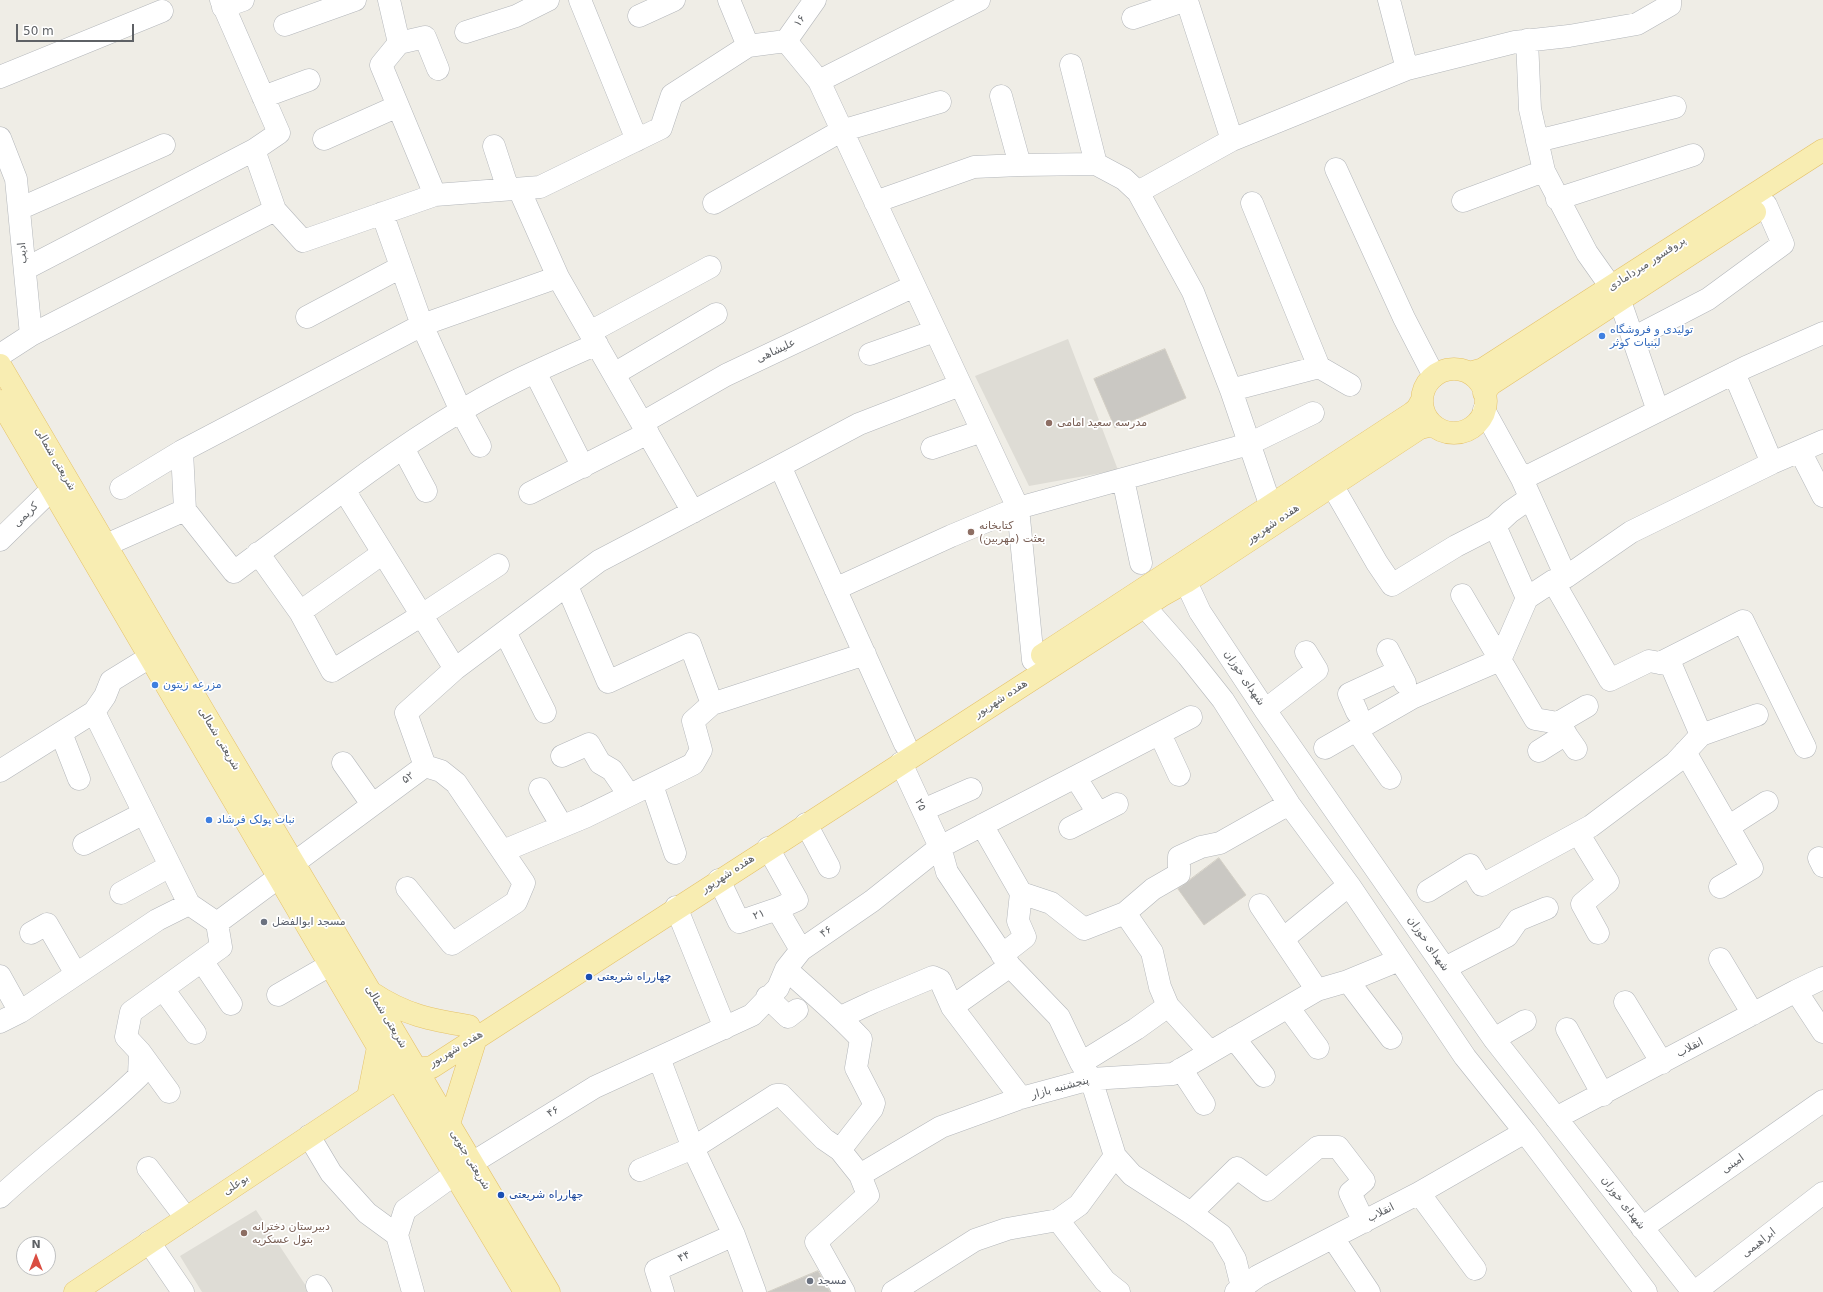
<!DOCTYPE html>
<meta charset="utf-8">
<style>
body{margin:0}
#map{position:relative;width:1823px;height:1292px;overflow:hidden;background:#efede6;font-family:"DejaVu Sans",sans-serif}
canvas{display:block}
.north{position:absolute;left:16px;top:1236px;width:40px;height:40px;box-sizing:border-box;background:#fff;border:1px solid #bfc0c1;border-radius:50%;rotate:0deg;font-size:11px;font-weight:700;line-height:16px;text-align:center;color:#5e6165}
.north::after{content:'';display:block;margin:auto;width:14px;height:18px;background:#da4d41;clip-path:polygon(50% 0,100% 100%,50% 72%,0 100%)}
.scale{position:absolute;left:16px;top:24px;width:118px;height:18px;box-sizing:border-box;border:2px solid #5e6165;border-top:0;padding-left:5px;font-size:12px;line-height:14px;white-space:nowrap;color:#5e6165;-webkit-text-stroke:3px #fff;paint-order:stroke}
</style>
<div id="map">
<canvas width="1823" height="1292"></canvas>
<div class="north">N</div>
<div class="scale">50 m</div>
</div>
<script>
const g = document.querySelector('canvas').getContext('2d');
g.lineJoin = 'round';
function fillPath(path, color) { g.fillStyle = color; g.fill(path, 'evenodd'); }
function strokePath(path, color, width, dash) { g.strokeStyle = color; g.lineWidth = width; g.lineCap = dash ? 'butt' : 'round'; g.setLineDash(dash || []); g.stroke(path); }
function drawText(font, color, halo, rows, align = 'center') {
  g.font = font + ' "DejaVu Sans",Cairo,sans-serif'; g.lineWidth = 3.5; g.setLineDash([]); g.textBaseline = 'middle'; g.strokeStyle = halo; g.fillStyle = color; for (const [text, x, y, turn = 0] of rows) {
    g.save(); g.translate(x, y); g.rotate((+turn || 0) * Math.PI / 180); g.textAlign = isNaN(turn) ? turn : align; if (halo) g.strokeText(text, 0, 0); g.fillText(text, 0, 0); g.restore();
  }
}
fillPath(new Path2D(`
 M1068,339l50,131 -89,16 -54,-110z
 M256,1210l54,82h-108l-22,-36z`), '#dedcd5');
const building = new Path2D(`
 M1165,349l21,49 -71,30 -21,-49z
 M1219,858l27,37 -42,30 -26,-36z
 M818,1271l12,21h-62z`);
fillPath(building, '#cac8c3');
strokePath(building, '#d3cfc5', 1);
const minor = new Path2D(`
 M389,0l10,43 -18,22 54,130
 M580,0l57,140
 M729,0l19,46 38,-5 33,40 199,427 15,152
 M1389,0l18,69
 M1187,1l45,139
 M223,7l20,-7
 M639,16l35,-16
 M1133,18l53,-18
 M285,25l70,-25
 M466,32l50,-16 32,-16
 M1527,40l3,69 14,62 43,82 24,34
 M786,41l29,-41
 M399,43l26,-6 13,32
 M1071,65l25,99
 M0,77l162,-66
 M819,81l160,-81
 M1001,96l19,69
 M263,97l46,-17
 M0,138l16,41 15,156 -31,20
 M324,139l74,-33
 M1537,141l138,-34
 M494,146l14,43
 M254,150l21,60 28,31 132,-46 105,-8 121,-59 11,-33 76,-49
 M1336,169l68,149 30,58
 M519,189l39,88 135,235
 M1138,192l94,-52 175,-71 108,-27 54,-6 68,-12 33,-19v-5
 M1557,199l136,-44
 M1463,201l81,-30
 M875,202l99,-35 46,-2 76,-1 28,15 14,13 55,100 38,98 40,117
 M714,203l127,-72 99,-29
 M1252,203l67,164
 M19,209l145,-64
 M25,269l229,-119 25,-17 -58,-133
 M1620,301l38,110
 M307,317l94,-50
 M590,332l120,-65
 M31,335l244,-125
 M1633,338l75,-39 75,-55 -17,-39
 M870,354l65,-23
 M535,372l48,95
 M1734,373l38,90
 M614,374l102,-60
 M1231,390l88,-23 31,18
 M1484,410l38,69
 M642,423l84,-48 188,-89
 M480,446l-19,-35 -39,-86 136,-48
 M403,448l23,43
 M932,448l50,-17
 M1800,451l23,45
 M780,466l79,-42 101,-39
 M1123,479l18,84
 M1332,485l45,78 15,22 64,-39 39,-20 15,-14 20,-14
 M121,488l61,-37
 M344,490c56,-42 115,-82 178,-112 25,-12 50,-23 75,-34
 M530,493l118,-60
 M185,510l-3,-59 240,-126 -40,-112
 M1495,526l32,72
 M0,540l52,-51
 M106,545l79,-35 49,62 110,-82 111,179 144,-108 181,-95 125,278
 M258,553l42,59
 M383,553l-83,59 32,59 90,-56 76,-50
 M1566,577l-44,-98 224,-112 77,-34
 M1186,582l14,30 65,98 229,329 199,253
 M567,586l41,96 82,-38 22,60
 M835,589l116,-53 67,-28 231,-64 64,-31
 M1462,595l73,124 23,4 18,26
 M1145,607l43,49 35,44 66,104 60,81 116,172 60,75 121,160
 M505,632l40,80
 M1388,650l17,33
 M1660,663l83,-42 62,126
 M1265,710l52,-40 -11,-18
 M94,712l95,192
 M1357,712l-8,-18 50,-23
 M1558,723l29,-17
 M1357,731l33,47
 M61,733l18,46
 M1160,734l19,41
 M1701,735l56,-20
 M1325,748l87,-50 88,-38 27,-62 26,-17 13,-4 65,-45 141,-69 51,-22
 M1539,751l27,-17
 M1685,752l67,116 -32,19
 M562,756l27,-12 11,19 12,7 17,25
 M343,763l29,41
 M901,763l39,84 7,25 63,94 49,51 22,46 10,16 24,77 17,19 59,38 30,22 14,24 7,28
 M0,771l94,-59 11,-16 6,-15 39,-24
 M1076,778l22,35
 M652,785l23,68
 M540,789l22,37
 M923,810l48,-21
 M806,824l23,43
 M982,825l39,68 30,10 33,26 41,-16 28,-24 26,-15v-17l22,-10 19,-4 69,-39
 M1728,827l39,-25
 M1070,828l47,-24
 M1578,833l30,49 -26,22 16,29
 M84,844l60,-31
 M768,848l29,52 -20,9
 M503,851l82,-34 108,-53 8,-14 -8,-29 19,-17 153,-50
 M1819,858l4,8
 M294,863l131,-97 -19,-53 49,-44
 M719,880l20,42 38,-13 24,41
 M407,888l45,56 64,-42 8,-19 -68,-100 -15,-12 -16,-5
 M1428,891l42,-26 12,20 109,-59 84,-63 26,-28 -30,-70 -22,-4 -39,19 -57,-99
 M121,893l49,-27
 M1260,905l57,85
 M676,907l49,121
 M1125,913l27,39 8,35 8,19 42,46
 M31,933l16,-9 29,50
 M1283,939l66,-54
 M1002,955l23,-18 -7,-16 3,-28
 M1720,959l33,55
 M202,961l29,43
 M1445,968l62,-32 11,-16 29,-12
 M786,969c25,23 52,45 75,70l-5,29 18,35 -2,6 -32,41
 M0,976l20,36
 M1348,981l43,57
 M163,989l32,44
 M1796,991l27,41
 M278,995l52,-30
 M767,997l21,20 9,-7
 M1625,1002l37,61
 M952,1007l58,-41
 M1288,1007l30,41
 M841,1017l32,-15 60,-25 7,3 12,27 69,91
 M0,1022l20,-10 137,-92 32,-16 28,19 62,-46
 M1567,1029l36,66
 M1234,1038l30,38
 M1494,1039l31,-18
 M140,1052l29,40
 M659,1058l34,90 41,87 21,57
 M1081,1063l55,-34 32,-23
 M1181,1069l23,35
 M1556,1118l240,-127 27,-13
 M309,1136l22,37 36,40 30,22
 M472,1163l123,-76 157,-72 26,-27 8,-19 15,-19 71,-49 68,-54 251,-130
 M148,1168l38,50
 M640,1170l53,-22 83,-53h5l43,44 16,11 20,25
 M1419,1193l56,76
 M0,1197c45,-42 95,-78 139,-121l1,-24 -14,-15 5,-25 90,-65 -4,-24
 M1191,1213l46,-45 30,22 51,-43h20l26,34 -14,12 14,29
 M1058,1220l47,61 14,11
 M1642,1228l181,-127
 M1333,1238l36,54
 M149,1242l34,50
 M317,1286l4,6
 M413,1292l-16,-57 8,-25 50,-36
 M663,1292l-7,-22 78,-35
 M844,1292l-28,-50 52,-47 -8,-20 81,-48 80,-29 70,-19 82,-5 144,-84 31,-9 51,-21
 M893,1292l82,-52 32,-11 51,-9 21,-15 36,-49
 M1236,1292l22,-16 161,-83 106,-61
 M1695,1292l128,-99`);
const major = new Path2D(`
 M0,365l214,364 335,563
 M1422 401a32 32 0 1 1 64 0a32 32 0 1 1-64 0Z
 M1469,373l14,-4 340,-219
 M1484,393l7,-9 264,-172
 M0,401l378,646 147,245
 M1042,655l370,-242 5,-4 5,-9
 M372,993c33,22 59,27 97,33
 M368,1097l10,-50
 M449,1124l27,-86
 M75,1292l322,-214 20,-9 15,-2 729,-471 25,-14 234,-154 13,-3`);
strokePath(minor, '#b3b6ba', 23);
strokePath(major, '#e5c269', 23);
strokePath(minor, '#fff', 22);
strokePath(major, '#f8edb2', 22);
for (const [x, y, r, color] of [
 [1602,336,4,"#3f7fe0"],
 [1049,423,4,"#8d6e63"],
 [971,532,4,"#8d6e63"],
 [155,685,4,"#3f7fe0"],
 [209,820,4,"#3f7fe0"],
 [264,922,4,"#6b7280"],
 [589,977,4,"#1a4fb4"],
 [501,1195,4,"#1a4fb4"],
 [244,1233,4,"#8d6e63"],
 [810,1281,4,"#6b7280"]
]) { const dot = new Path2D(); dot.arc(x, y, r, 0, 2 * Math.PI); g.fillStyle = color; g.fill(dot); strokePath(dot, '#fff', 1.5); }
drawText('11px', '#5e6165', '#fff', [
 ["۱۶",800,21,-55],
 ["ادیب",23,253,-95],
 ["پروفسور میردامادی",1647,264,-33],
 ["علیشاهی",776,351,-25],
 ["شریعتی شمالی",55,459,60],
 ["کریمی",26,515,-44],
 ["هفده شهریور",1273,524,-34],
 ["شهدای خوزان",1244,678,56],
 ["هفده شهریور",1001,699,-33],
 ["شریعتی شمالی",219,739,59],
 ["۵۲",408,778,-36],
 ["۲۵",920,805,65],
 ["هفده شهریور",728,874,-33],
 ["۲۱",759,915,-19],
 ["۴۶",826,932,-36],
 ["شهدای خوزان",1428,944,55],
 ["شریعتی شمالی",386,1017,59],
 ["انقلاب",1690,1048,-28],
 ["هفده شهریور",456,1049,-31],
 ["پنجشنبه بازار",1060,1088,-15],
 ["۴۶",553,1112,-31],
 ["شریعتی جنوبی",470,1160,59],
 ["امینی",1733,1164,-35],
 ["بوعلی",236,1185,-34],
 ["شهدای خوزان",1623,1203,52],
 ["انقلاب",1381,1213,-27],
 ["ابراهیمی",1759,1243,-38],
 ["۴۴",684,1257,-24]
]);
drawText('11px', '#366cbe', '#fff', [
 ["تولیدی و فروشگاه",1610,330],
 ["لبنیات کوثر",1610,343],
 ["مزرعه زیتون",163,685],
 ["نبات پولک فرشاد",217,820]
], 'left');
drawText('11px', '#785e54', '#fff', [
 ["مدرسه سعید امامی",1057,423],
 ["کتابخانه",979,526],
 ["بعثت (مهربین)",979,539],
 ["دبیرستان دخترانه",252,1227],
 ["بتول عسکریه",252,1240]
], 'left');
drawText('11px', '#5b616d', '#fff', [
 ["مسجد ابوالفضل",272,922],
 ["مسجد",818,1281]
], 'left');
drawText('11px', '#164399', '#fff', [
 ["چهارراه شریعتی",597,977],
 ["جهارراه شریعتی",509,1195]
], 'left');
</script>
